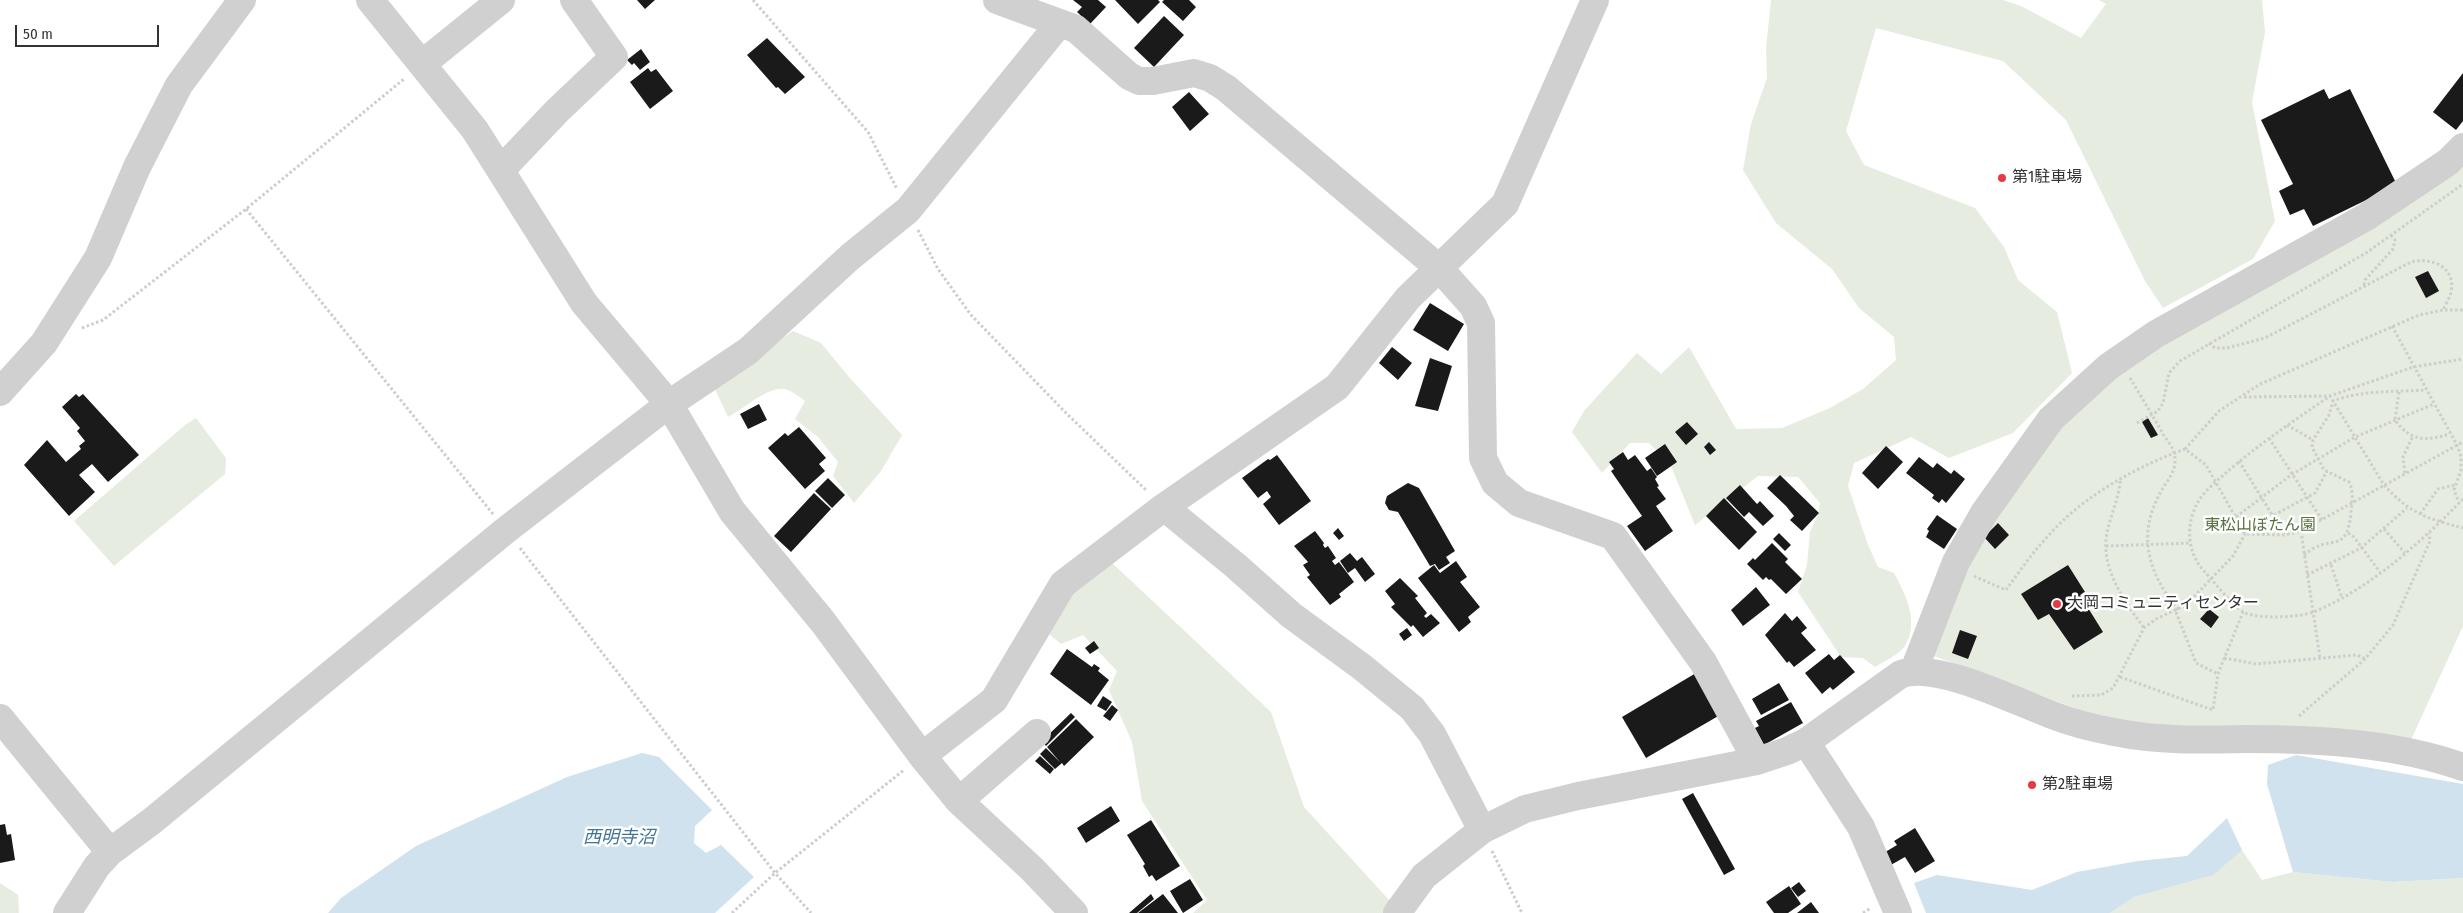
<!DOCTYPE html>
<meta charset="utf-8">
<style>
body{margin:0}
#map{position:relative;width:2463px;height:913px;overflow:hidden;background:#fff;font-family:"Fira Sans Condensed",sans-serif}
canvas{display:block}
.scale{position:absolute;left:15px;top:25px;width:144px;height:22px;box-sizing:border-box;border:2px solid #333;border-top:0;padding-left:6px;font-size:15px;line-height:18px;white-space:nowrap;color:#333;-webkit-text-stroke:4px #fff;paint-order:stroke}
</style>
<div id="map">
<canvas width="2463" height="913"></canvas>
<div class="scale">50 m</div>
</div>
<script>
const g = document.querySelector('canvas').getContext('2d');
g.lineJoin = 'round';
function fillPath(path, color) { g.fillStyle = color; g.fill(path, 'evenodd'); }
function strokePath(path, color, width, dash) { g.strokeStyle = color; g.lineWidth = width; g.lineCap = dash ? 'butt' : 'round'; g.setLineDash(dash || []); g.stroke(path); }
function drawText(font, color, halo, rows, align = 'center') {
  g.font = font + ' "Fira Sans Condensed","Noto Sans JP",sans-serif'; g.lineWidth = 5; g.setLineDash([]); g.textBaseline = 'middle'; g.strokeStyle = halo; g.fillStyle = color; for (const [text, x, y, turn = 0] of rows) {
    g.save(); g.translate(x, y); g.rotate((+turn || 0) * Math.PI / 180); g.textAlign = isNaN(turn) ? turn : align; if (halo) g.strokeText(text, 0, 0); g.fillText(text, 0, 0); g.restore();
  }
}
fillPath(new Path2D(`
 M1771,0h232l18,6 60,32 25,-34 -7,-4h163l3,32 -13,70 23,119 -22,38 -90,49 -18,-27 -79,-161 -63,-59 -127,-33 -30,103 18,34 111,43 29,39 14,33 39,32 15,61 -59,60 -64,25 -38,-21 -57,26 -6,23 20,59 10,22 16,6c12,22 26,50 10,74 -6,8 -21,15 -29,20l-12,-9 -22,-1 -43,-65 9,-27 3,-33 8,-17 2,-12 -22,-26 -40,-1 -63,49 -24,-59 -22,-23h-19l-28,30 -30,-41 12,-21 53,-58 24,21 28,-27 47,82 46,-1 48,-20 33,-19 33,-29 -2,-23 -35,-29 -27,-39 -56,-46 -33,-53 8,-46 16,-46 -1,-30z
 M2463,167v459l-53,116 -236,-14 -52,-8 -42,-10 -146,-54 34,-99 63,-93 53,-63 63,-45 17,-15 282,-161z
 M793,331l28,12 28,34 53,58 -21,36 -27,32 -21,-27 5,-14 -20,-25 -23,-18 10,-18c-5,-4 -14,-11 -21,-12 -15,-3 -41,20 -56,28l-15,-32z
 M196,418l30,40 -1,16 -111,92 -40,-45 111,-96z
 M1110,561l161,151 33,95 86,94 -7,12h-190l14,-13 -65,-99 -10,-59 -23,-52 8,-19 -34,-36 -22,9 -16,-13 17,-32z
 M2242,850l20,30 31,-8 100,10 70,-4v35h-353l24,-16 71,-20z
 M0,883l18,12 1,18h-19z`), '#e6ecdf');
fillPath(new Path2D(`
 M642,753l17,4 53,53 -17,16 -1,17 12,10 15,-8 33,32 -39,36h-387l13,-15 75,-52 151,-69z
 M2296,755l167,29v94l-70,4 -100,-10 -26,-88 1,-19z
 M2227,818l15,32 -29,25 -79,22 -24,16h-184l-12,-30 23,-8 95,15 45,-18 61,-11 49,-5z`), '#cfe2ee');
fillPath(new Path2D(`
 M637,0h18l-10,9z
 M1073,0h25l8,7 -16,17 -13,-12 5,-5z
 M1115,0h43l2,2 -22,22z
 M1164,0h25l7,7 -13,14 -21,-19z
 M1164,16l20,19 -30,32 -20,-19z
 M767,38l38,39 -20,17 -7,-7 -2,1 -29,-33z
 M641,49l9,13 -10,8 -6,-7 -2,2 -5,-5z
 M648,68l3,4 5,-3 17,22 -23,18 -20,-27z
 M2463,73v48l-7,9 -23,-18z
 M2324,89l5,10 21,-10 47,96 -84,41 -9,-17 -14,6 -11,-24 14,-7 -32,-64z
 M1189,92l20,22 -19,17 -18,-24z
 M2428,271l11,20 -13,7 -11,-21z
 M1430,303l34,21 -16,27 -35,-21z
 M1392,347l20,16 -14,17 -19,-17z
 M1430,358l22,8 -14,45 -23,-5z
 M76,394l3,3 4,-3 56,61 -31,27 -16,-18 -13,11 16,17 -26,24 -45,-51 23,-25 19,22 15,-13 -2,-3 6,-5 -8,-10 3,-3 -18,-21z
 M759,404l8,16 -19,9 -8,-15z
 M2148,418l10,17 -7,3 -9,-16z
 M1687,422l11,12 -12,11 -11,-13z
 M799,427l27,31 -7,6 6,7 -20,18 -37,-41 17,-15 3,3z
 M1709,442l7,8 -6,5 -6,-8z
 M1665,444l12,18 -20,14 -12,-18z
 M1886,446l17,16 -25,27 -16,-16z
 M1623,452l5,8 7,-5 12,16 4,-3 6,9 -2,2 4,7 -2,1 9,12 -10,7 17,25 -28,20 -18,-25 15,-10 -31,-45 3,-2 -5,-7z
 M1277,455l34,46 -32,24 -16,-21 8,-7 -4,-6 -9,7 -16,-20 26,-19 2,1z
 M1919,457l14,11 4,-5 14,11 3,-4 11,9 -19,24 -4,-4 -3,4 -7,-5 2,-3 -28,-22z
 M1780,475l39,38 -17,18 -12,-11 4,-4 -8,-10 -19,-18z
 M828,478l17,17 -13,13 -17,-17z
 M1408,483l11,5 36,63 -9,6 4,6 -11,7 -4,-6 -5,2 -32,-54 -9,-2 -4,-7 2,-7z
 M1740,485l17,19 3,-3 14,15 -11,10 -14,-14 -5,5 -18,-19z
 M814,493l17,16 -40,43 -17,-16z
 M1724,498l33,34 -18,18 -33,-34z
 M1937,515l20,14 -13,20 -18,-12 3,-6 -2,-2z
 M1998,523l11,12 -14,14 -11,-12z
 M1338,528l6,8 -5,4 -6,-7z
 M1315,531l9,12 -1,2 2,3 3,-2 8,12 -4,3 3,4 4,-3 15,20 -15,12 2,3 -11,8 -23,-28 3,-2 -7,-10 5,-3 -14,-16z
 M1779,533l12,12 -6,6 -12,-12z
 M1772,543l16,16 -3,3 17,17 -16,15 -15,-15 -2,1 -3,-3 -3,3 -16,-16 6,-6 2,2z
 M1350,553l7,8 5,-4 13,17 -10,8 -10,-14 -7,5 -8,-12z
 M1456,561l11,16 -7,5 20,25 -12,10 3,5 -12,10 -41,-54 16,-13 6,8z
 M2068,565l17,27 -5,3 23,37 -29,18 -25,-36 -11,6 -17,-26z
 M1400,578l18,18 -3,2 12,15 -3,3 2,2 5,-4 9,9 -17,14 -10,-12 -2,2 -20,-20 4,-3 -10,-13z
 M1756,587l14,18 -27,21 -12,-16z
 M2209,609l10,8 -8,11 -11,-9z
 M1785,613l7,8 5,-5 10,12 -6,5 15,17 -22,17 -5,-6 -2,2 -22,-28z
 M1407,628l5,7 -8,6 -5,-7z
 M1960,630l17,6 -9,23 -16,-6z
 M1094,641l5,7 -9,6 -5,-6z
 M1067,649l25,18 2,-3 6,4 -2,3 11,9 -18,25 -41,-31z
 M1829,654l5,6 6,-5 15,17 -22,18 -3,-3 -8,7 -17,-21z
 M1696,673l24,42 -74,43 -24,-41z
 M1779,683l10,17 -28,15 -9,-16z
 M1103,696l9,6 -6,9 -9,-5z
 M1791,702l12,21 -39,22 -9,-17 4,-2 -3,-5z
 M1112,705l6,5 -8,11 -7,-5z
 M1071,713l4,4 -29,29 -4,-5z
 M1076,719l18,18 -30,29 -2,-3 -7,6 -15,-15 6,-6 14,14 -13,-15z
 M1040,756l14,13 -4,5 -15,-13z
 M1693,793l42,76 -11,6 -42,-76z
 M1111,806l9,15 -34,22 -9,-15z
 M1151,820l29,46 -24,15 -4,-6 -3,2 -6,-11 2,-2 -18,-29z
 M5,824l2,11 4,-1 4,26 -15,3v-38z
 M1915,828l20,33 -20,12 -10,-16 -16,9 -7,-12 15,-9 -3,-4z
 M1190,879l13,21 -20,13 -13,-22z
 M1799,882l7,9 -8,6 -7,-9z
 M1789,886l12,18 -13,9h-14l-8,-11z
 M1151,894l3,5 -17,14h-8z
 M1163,894l15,19h-40z
 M1811,902l8,11h-22z`), '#1a1a1a');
strokePath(new Path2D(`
 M753,0l115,132 29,57
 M246,209l247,305
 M918,230l20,39 33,46 94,97 82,79
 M2364,285l1,-5 28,-31 2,-9 -4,-5
 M2392,326l65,119 4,12v13l-7,20 5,13
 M82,328l21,-8 143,-111 158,-130
 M2209,343l6,5h12l38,-10 146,-76c21,-5 45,5 40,30 -1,6 -6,13 -8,18
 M2130,378c11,18 22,37 33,56 3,5 10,13 11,19 4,15 -4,24 -11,35 -27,45 -16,83 15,122
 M2399,392l-4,28c16,22 31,21 55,14
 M2244,397l86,-1 83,-29 50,-8
 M2137,423l21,-12 5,-8 6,-30 11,-12 186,-108 97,-69
 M2287,425l26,15
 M2269,438l53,82
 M2185,449l34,-38 41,-27 159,-69 24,-5h20
 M2239,461l45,73
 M2405,473l-2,-16 10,-21
 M2120,481c-1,18 -10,35 -13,52 -7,35 18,69 37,95
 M2463,499c-42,43 -91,88 -147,112 -15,7 -56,8 -71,2 -9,-4 -32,-32 -40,-41 -18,-18 -20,-48 -7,-70 6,-11 19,-21 29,-30 32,-28 68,-52 103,-76l54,89c25,28 44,34 79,43
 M2420,514l18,-25 17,-4
 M2274,515l41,-22 12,-22
 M2236,517l55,-42 64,-38 79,-33
 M2384,529l21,24
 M2301,531l19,127
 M2348,533l6,4 26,35
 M2106,546l84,-3
 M520,548l255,325 36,40
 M2304,555c26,-23 42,2 47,-42 1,-12 3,-21 -2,-31l-25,-12 -12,-23 1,-7 16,-25 4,-14c28,-11 64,-9 93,-11
 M2331,565l11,33
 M2307,575l54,-27 46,-40
 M1974,576l32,14c13,-18 26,-37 42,-54 35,-40 88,-69 137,-87l21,16 39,69 40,1 16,-4 162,-89
 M2176,612l20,51 22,11
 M2224,658l32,6 101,-9 8,4
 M2120,677l93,33 5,-36 25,-62
 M2072,696l29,-1 12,-7 31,-60 12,-9 30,-14 47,-49 12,-22
 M2299,716l66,-57 28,-34 37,-84 -1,-8
 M1492,851l30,62
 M732,913l43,-40 129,-103
 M1863,913l8,-5`), '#cdcdcd', 3, [2.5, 2.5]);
strokePath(new Path2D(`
 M370,0l105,130 109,173 85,101 63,107 91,111 99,134 37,45 73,68 42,44
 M997,0l79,29 53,47 10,5h14l41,-8 16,5 16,10 214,181 33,37 8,17 2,135 12,25 24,20 94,33 90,126 54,99
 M422,64l79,-64
 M501,170l56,-59 57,-54 -40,-57
 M0,392l44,-49 54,-85 39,-91 42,-82 63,-85
 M1164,507l72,59 55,49 71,52 50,41 20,26 50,96
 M1914,670l42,-108 28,-49 67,-94 57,-52 48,-33 210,-117 82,-55 15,-15
 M0,718l110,134
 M1806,742l55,85 37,86
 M922,756l72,-56 69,-116 101,-77 173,-120 71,-89 97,-94 90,-204
 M959,801l78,-68
 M67,913l30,-47 13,-14 42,-31 354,-291 163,-126 79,-53 102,-94 58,-47 151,-186
 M1397,913l27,-37 58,-46 43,-21 53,-13 179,-35 30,-10 19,-9 95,-68c37,-12 113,27 151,41 20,8 41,13 62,17 44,9 87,8 132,7 72,0 149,4 217,28`), '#d0d0d0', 28);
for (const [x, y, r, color] of [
 [2002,178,5,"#e63946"],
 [2057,604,5,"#e63946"],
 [2032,785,5,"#e63946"]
]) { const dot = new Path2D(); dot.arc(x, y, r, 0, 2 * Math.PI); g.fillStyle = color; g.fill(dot); strokePath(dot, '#fff', 2); }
drawText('16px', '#333', '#fff', [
 ["第1駐車場",2012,178],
 ["大岡コミュニティセンター",2067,604],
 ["第2駐車場",2042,785]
], 'left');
drawText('16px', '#56703f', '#fff', [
 ["東松山ぼたん園",2260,526]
]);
drawText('italic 18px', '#3f7597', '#fff', [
 ["西明寺沼",619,838]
]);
</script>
